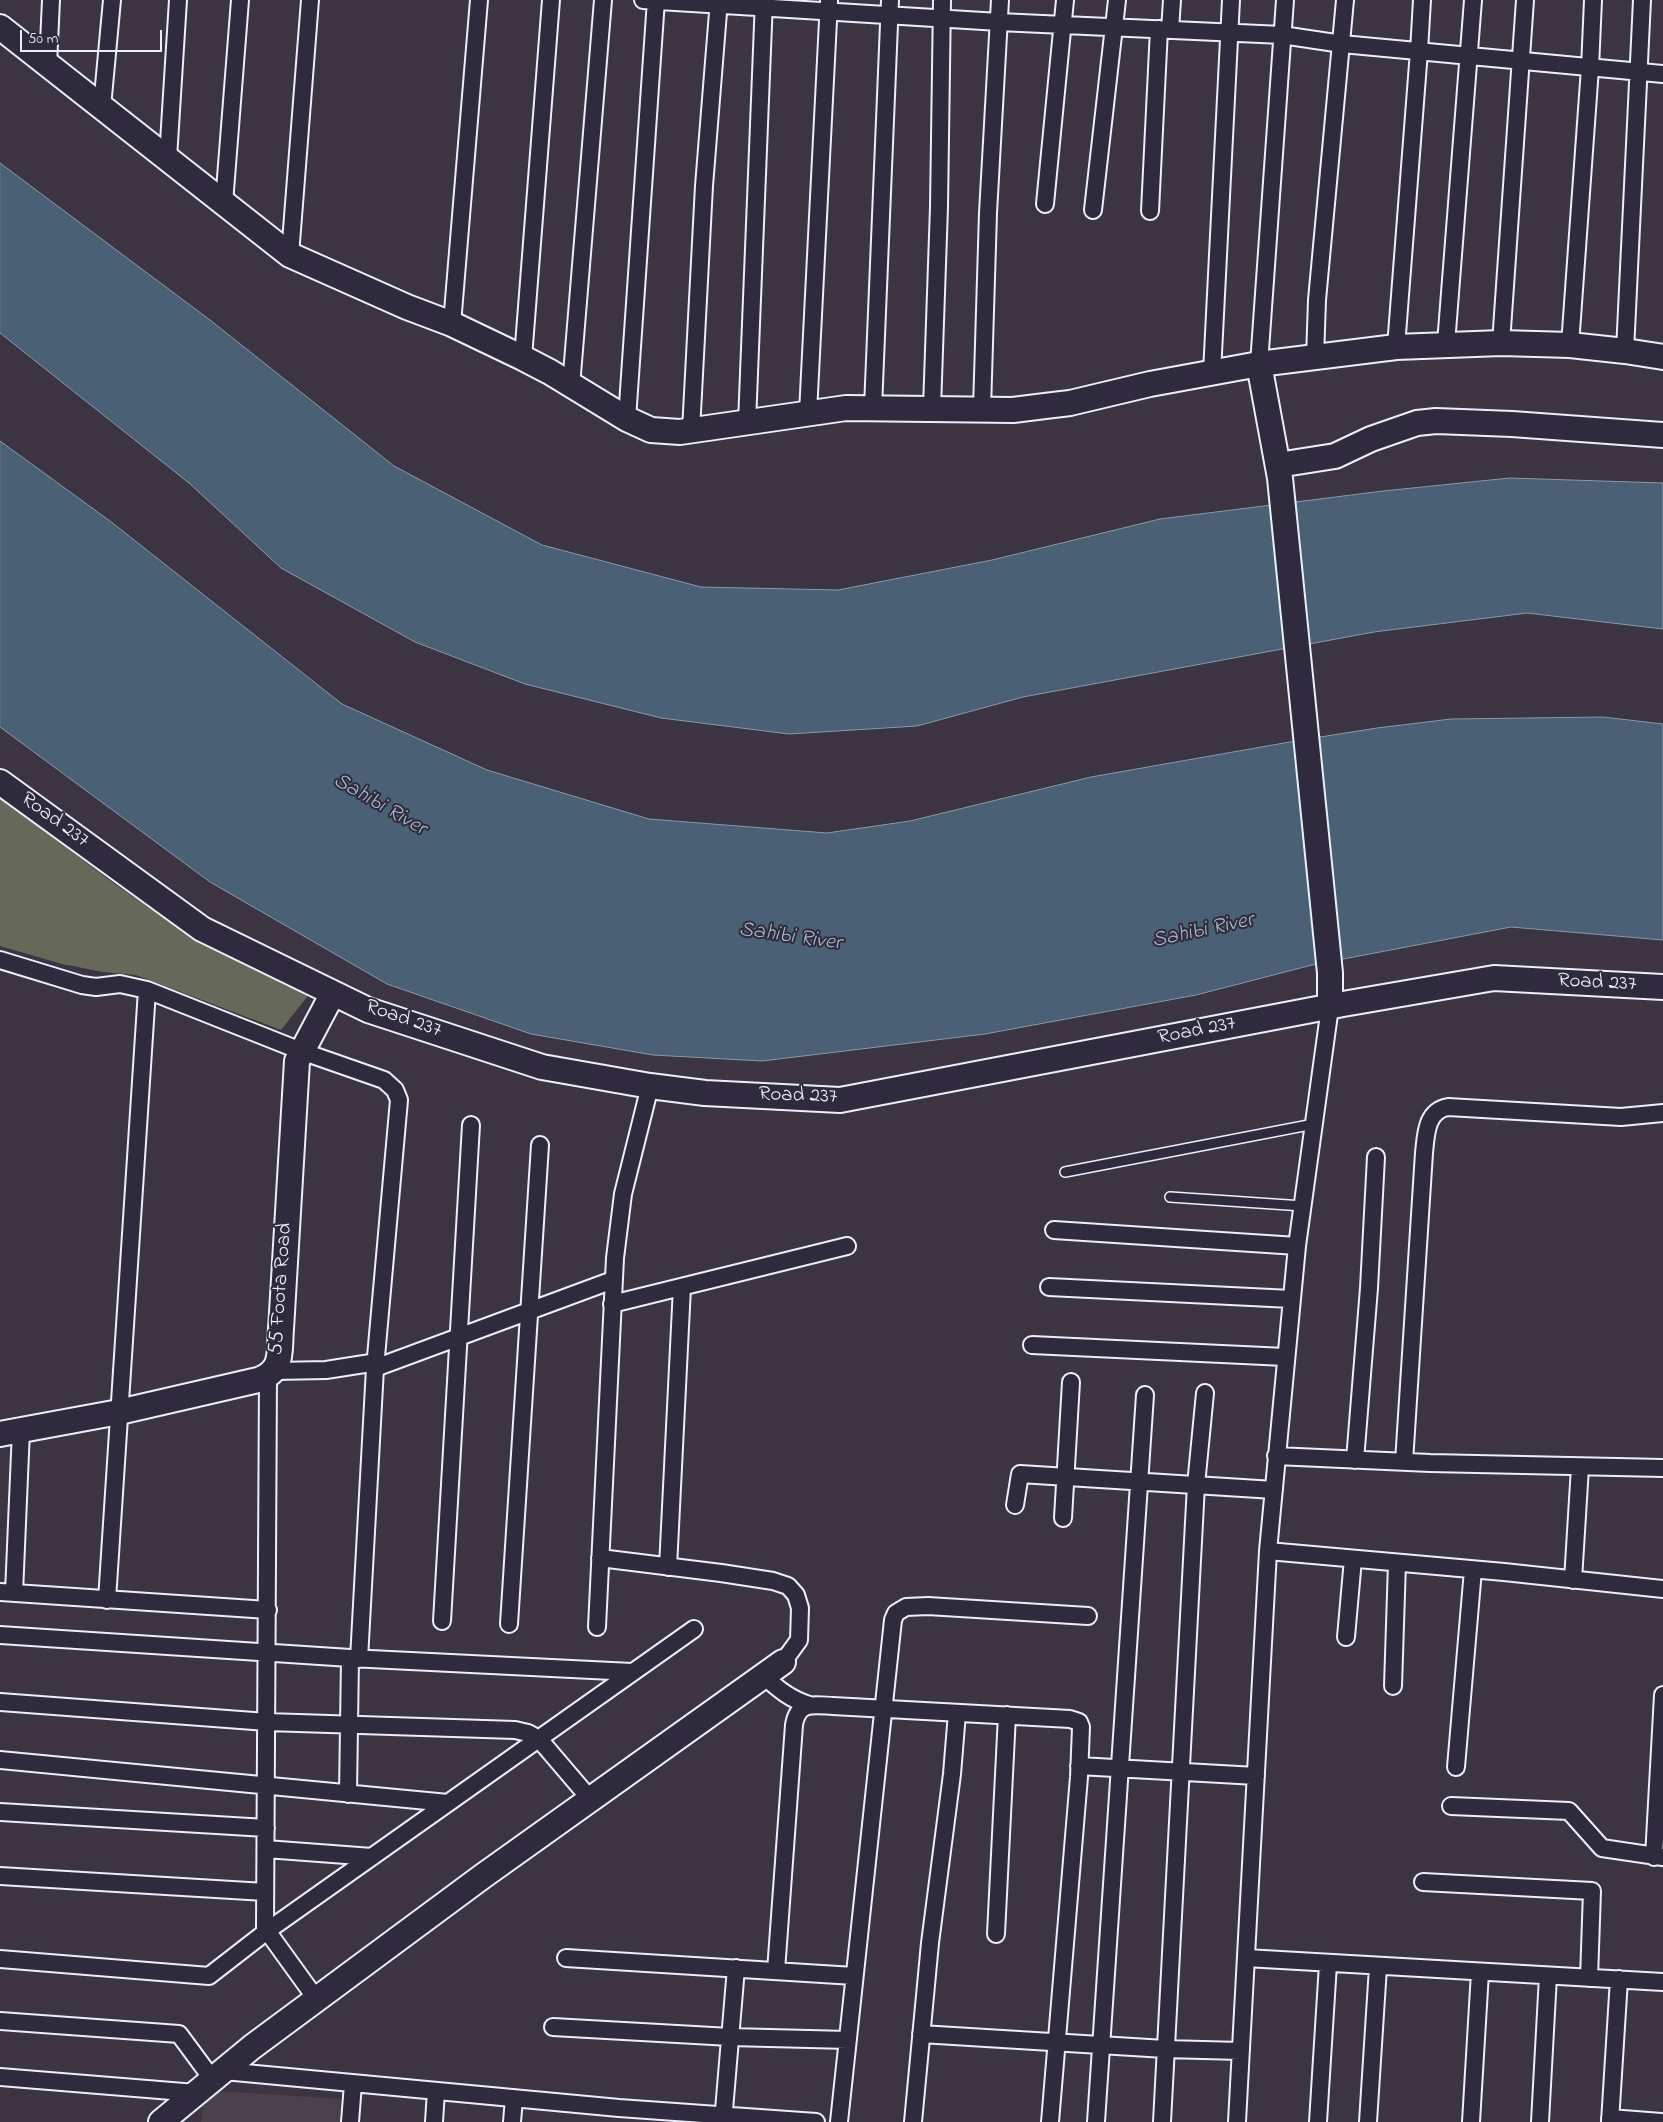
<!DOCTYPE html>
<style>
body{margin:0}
#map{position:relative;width:1663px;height:2122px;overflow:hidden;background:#3c3443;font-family:"Indie Flower",sans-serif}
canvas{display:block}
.scale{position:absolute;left:20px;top:30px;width:142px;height:22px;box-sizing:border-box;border:2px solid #e8f1f8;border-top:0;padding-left:6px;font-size:15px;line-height:18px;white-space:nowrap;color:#e8f1f8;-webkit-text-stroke:4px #2f2a3d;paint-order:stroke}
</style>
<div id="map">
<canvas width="1663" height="2122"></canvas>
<div class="scale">50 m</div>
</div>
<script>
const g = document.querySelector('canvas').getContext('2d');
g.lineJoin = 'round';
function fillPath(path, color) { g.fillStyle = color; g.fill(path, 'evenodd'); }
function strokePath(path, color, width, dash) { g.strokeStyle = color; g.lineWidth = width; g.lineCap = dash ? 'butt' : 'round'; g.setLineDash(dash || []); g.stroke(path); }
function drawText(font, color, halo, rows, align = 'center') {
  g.font = font + ' "Indie Flower",sans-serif'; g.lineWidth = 4; g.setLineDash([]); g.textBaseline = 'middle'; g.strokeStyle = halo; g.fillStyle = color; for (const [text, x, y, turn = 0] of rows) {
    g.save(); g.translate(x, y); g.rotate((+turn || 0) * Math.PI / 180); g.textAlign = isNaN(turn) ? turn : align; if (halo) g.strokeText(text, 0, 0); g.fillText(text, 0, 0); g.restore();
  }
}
fillPath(new Path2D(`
 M204,2090l137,9 -1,23h-139z`), '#4b414a');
fillPath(new Path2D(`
 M0,798l112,84 90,62 108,49 -29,37 -145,-55 -33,-3 -41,-8 -62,-18z`), '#66685a');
const water = new Path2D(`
 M0,163l210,157 184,146 148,79 159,42 137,3 154,-30 168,-41 223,-28 127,-13 153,5v146l-136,-16 -153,19 -351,65 -106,29 -128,8 -128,-16 -136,-34 -110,-42 -134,-74 -92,-85 -189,-150z
 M0,441l110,80 232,183 145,66 162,49 178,14 83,-12 181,-44 210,-37 76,-12 74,-9 152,-2 60,7v216l-152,-13 -199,38 -116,30 -211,39 -223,27 -109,-6 -122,-21 -144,-50 -177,-102 -210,-155z`);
fillPath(water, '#4a6074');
strokePath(water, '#899aa9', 1);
const lane = new Path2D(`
 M1065,1172l249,-48
 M1170,1197l133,9`);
const street = new Path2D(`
 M643,0l356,22 283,13 60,9 321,30
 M1170,30l2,-30
 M48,65l3,-65
 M102,107l10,-107
 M168,158l10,-158
 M224,203l16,-203
 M1045,204l20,-204
 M1093,210l24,-210
 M1150,211l9,-182
 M290,255l20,-255
 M452,324l27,-324
 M1501,343l24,-343
 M1446,344l27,-344
 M1570,345l20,-277 3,-68
 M1396,347l23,-296 3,-51
 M1625,351l17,-351
 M523,358l28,-358
 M1315,358l2,-58 28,-300
 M1259,364l26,-364
 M1212,373l19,-373
 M571,386l32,-386
 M873,408l17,-408
 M932,408l7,-201 3,-207
 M982,409l6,-196 12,-213
 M808,413l21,-412
 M627,419l29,-419
 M747,423l17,-423
 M691,431l13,-245 15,-186
 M0,960l82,25 14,2 24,-3 27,6
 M1054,1230l243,16
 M1049,1287l242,12
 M612,1304l235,-58
 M1032,1345l253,12
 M375,1368l238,-88
 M275,1371l51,-1 51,-8
 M268,1376l-3,552 52,72
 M1276,1456l154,7 233,5
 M1355,1460l14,-172 7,-131
 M1404,1462l20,-309c2,-19 2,-42 24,-46l173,10 42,-4
 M1015,1505l5,-31 254,16
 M1063,1518l8,-136
 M1268,1551l236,21 159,17
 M600,1558l121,15 52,8 15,5 8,9 4,13 -1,32 -16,22
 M668,1567l14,-280
 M1573,1580l7,-113
 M0,1592l268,18
 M14,1593l7,-163
 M107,1600l40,-610 154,61 83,29 11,10 4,10 -24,268 -16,291
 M442,1621l29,-496
 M509,1624l31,-479
 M597,1627l18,-369 8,-64 27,-108
 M0,1635l350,23 282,14
 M1346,1637l7,-78
 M764,1676c14,13 26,23 45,29
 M1393,1686l4,-123
 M0,1702l267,20 248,8 13,3 11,6 52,61
 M0,1760l448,43
 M1079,1766l177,10
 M1456,1767l17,-197
 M348,1794l2,-136
 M1451,1806l118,5 33,37 61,9
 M0,1812l266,16
 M266,1849l106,8
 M1654,1857l9,-162
 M0,1876l265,16
 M1423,1882l169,9 -3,87
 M996,1934l11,-219
 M566,1958l288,18
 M1246,1958l417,24
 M0,1959l209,17 58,-45 427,-302
 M776,1971l18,-246c4,-24 19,-20 39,-19l237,13 9,3 2,5 -2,50 -29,345
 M0,2021l179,13 34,46
 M553,2027l177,10 118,3
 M921,2034l244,15 76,2
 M224,2071l395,37 197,14
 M0,2077l196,16
 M1610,2118l51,4
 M350,2122l3,-38
 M434,2122l2,-31
 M512,2122l2,-24
 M723,2122l13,-154
 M839,2122l54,-502 3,-7 10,-6 22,-1 160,10
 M913,2122l17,-179 22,-169 5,-61
 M1096,2122l49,-727
 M1162,2122l34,-637 9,-92
 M1237,2122l31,-571 29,-305 33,-239
 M1318,2122l10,-158
 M1368,2122l10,-155
 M1471,2122l9,-150
 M1540,2122l8,-146
 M1610,2122l9,-143`);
const secondary = new Path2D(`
 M0,27l290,228 117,52 45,17 71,34 27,14 77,47 24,11 29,2 166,-24 167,2 32,-4 25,-3 80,-19 109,-20 137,-17 105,-4 69,2 55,6 38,6
 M1259,364l21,114 50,495v34
 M1278,465l57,-9 36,-17 46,-16 19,-2 76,3 151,11
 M0,782l202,147 166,81 174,57 108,19 55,7 135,7 503,-96 151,-26 169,9
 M0,1434l119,-22 139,-32c26,-9 21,-28 23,-51l16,-268 36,-68
 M161,2122l91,-75 231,-171 300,-214`);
strokePath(lane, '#e8f1f8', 12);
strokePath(street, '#e8f1f8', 20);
strokePath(secondary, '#e8f1f8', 28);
strokePath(lane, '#2f2a3d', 9);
strokePath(street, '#2f2a3d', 16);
strokePath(secondary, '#2f2a3d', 24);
drawText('21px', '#e8f1f8', '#2f2a3d', [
 ["Road 237",54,821,36],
 ["Road 237",1597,984,3],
 ["Road 237",403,1020,19],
 ["Road 237",1197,1032,-11],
 ["Road 237",798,1097,2],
 ["55 Foota Road",282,1289,-86]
]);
drawText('italic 22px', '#a9b7c3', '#2f2a3d', [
 ["Sahibi River",379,806,30],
 ["Sahibi River",1203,932,-12],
 ["Sahibi River",790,938,8]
]);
</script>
